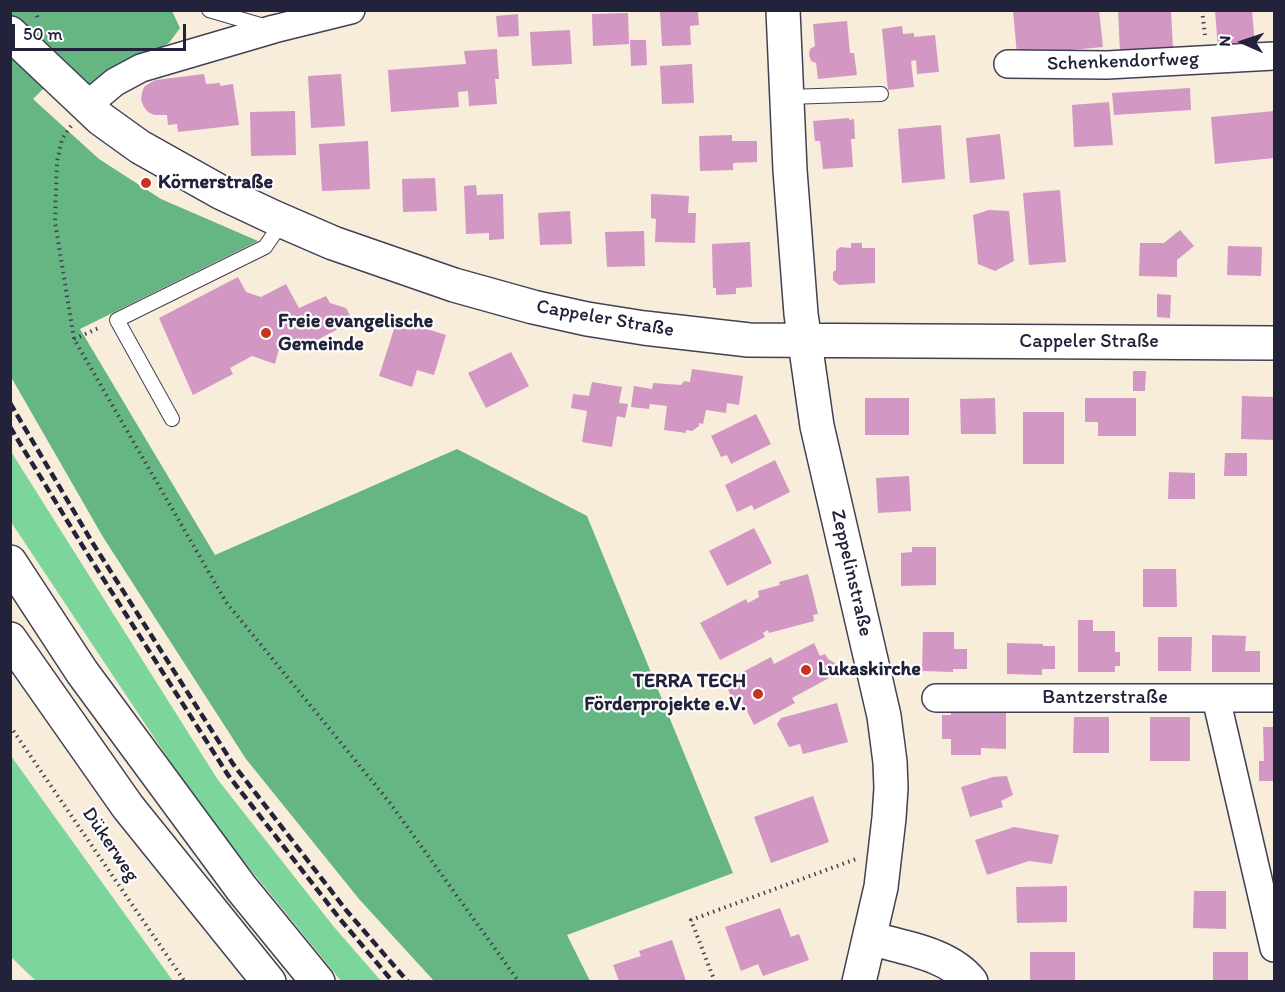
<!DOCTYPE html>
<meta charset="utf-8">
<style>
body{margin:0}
#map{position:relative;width:1285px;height:992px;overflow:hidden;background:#f8ecda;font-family:Itim,sans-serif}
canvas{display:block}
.frame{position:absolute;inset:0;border:12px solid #22223b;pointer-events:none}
.north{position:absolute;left:1213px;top:12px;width:60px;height:60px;-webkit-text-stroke:4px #fff;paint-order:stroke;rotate:273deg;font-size:16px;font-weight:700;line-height:24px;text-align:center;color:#22223b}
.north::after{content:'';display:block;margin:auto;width:21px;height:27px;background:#22223b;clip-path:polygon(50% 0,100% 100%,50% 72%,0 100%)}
.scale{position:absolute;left:12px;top:24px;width:174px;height:27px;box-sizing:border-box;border:3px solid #22223b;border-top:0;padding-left:8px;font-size:18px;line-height:21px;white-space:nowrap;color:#22223b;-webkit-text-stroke:4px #fff;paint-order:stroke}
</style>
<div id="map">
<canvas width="1285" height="992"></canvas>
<div class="frame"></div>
<div class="north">N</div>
<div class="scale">50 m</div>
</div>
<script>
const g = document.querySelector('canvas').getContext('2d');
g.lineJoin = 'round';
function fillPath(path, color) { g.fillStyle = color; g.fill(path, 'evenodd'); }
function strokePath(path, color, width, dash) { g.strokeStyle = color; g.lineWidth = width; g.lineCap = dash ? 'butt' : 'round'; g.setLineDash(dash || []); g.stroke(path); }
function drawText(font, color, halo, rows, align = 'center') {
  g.font = font + ' Itim,sans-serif'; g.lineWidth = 4.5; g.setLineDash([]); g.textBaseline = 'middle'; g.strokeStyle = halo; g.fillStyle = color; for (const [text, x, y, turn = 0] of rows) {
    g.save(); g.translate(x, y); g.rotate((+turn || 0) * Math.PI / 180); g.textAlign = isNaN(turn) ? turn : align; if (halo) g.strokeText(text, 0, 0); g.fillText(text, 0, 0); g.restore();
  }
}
fillPath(new Path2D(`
 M10,450l208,330 116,147 47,54h-40l-138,-170 -192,-289z
 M11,756l162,225h-137l-25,-24z`), '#7cd59a');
fillPath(new Path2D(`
 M10,11h162l8,17 -11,15 -81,42 -20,-21 -35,35 66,60 62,40 97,42 -178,88 135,226 242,-106 130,67 146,357 -166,62 23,46h-156l-75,-82 -113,-140 -143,-222 -92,-160z`), '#65b682');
fillPath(new Path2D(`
 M1013,10h86l4,37 -86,8z
 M1118,10h53l2,39 -53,3z
 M1215,10h37l3,36 -37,3z
 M698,11l1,14 -9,1 1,19 -29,1 -2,-34z
 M628,13l1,31 -36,2 -1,-32z
 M518,14l1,22 -21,1 -2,-21z
 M847,21l3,32h4l3,22 -39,4 -2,-16 -5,-2 -2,-6 1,-6 5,-3 -2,-22z
 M902,26l1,8 11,-1v4l21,-2 4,37 -22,2 -1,-14 -5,1 3,26 -26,3 -6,-61z
 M570,30l2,34 -40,2 -2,-34z
 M630,40h16l1,25 -16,1z
 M497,49l2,30h-4l2,25 -28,2 -1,-15 -10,1 1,15 -68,5 -3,-42 78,-6 -2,-13z
 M692,64l2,39 -32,1 -2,-38z
 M204,74l2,10 14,-1v3l13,-2 6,41 -61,7 -1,-8 -9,1 -1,-10h-13l-6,-3 -4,-5 -3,-7 1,-7 2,-6 6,-4 6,-3z
 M341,74l4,52 -34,2 -3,-52z
 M1190,88l1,22 -77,5 -2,-22z
 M1109,102l4,43 -39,2 -2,-42z
 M295,111l1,44 -45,1 -1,-44z
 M1274,111v47l-59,6 -4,-47z
 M849,118v2l5,-1 1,20h-4l2,28 -30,2 -3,-28h-5l-2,-20z
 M941,125l4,54 -43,4 -4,-54z
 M1000,134l5,45 -35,4 -4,-45z
 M732,135v6h25v21l-24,1v7l-33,1 -1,-35z
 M368,141l2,48 -48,2 -3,-47z
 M435,178l2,33 -34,1 -1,-33z
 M476,185l1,10 26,-1 1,45 -15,1v-7l-23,1 -2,-48z
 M1060,190l6,72 -37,3 -6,-72z
 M651,194l38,2 -1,17h8l-1,30 -40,-1 1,-23 -5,-1z
 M989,210l20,1 5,50 -19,10 -17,-7 -5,-49z
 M570,211l2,33 -32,1 -2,-32z
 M1180,230l14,16 -17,14v17l-38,-1 1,-33h24z
 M644,231l1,35 -38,1 -2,-35z
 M750,242l2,45 -16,1v6l-20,1v-7h-3l-1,-44z
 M851,243h11v5h13v35l-36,2 -6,-5v-8l3,-2v-19l4,-4 11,1z
 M1228,246l34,1 -1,29 -34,-1z
 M238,277l8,15 15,5 25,-13 13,24 27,-12 4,7 16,5 7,13 -49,26 -2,5 -22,-7 -5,19 -23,-8 -22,12 3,6 -40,21 -34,-77z
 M1157,294l14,1 -1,23 -13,-1z
 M408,323l38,12 -12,40 -17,-5 -5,17 -33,-11 16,-50 11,3z
 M511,352l18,34 -43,22 -18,-35z
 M692,369l51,7 -4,29 -12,-2 -1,10 -20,-3 -3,14 -4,-1v3l-7,5 -6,-1v3l-22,-3 3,-24 -17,-2 -1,5 -18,-2 3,-21 18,3 1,-6 28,2 3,-4 6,1z
 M1133,371h13l-1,20h-12z
 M592,382l30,5 -3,16 9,1 -3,14 -8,-2 -5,31 -30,-5 5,-31 -16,-3 2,-14 16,2z
 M1242,396l32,1v43l-33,-1z
 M865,398h44v37h-44z
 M995,398l1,36h-35l-1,-35z
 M1085,398h51v38h-38v-14h-13z
 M1023,412h41v52h-41z
 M756,414l15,30 -40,20 -4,-9 -6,2 -10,-21z
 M1225,453h22v23h-23z
 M775,460l15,32 -36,18 -2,-5 -15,7 -12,-27z
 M1169,472l26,1v26h-27z
 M909,476l2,35 -33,2 -2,-35z
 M754,528l18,35 -45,23 -18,-35z
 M912,547h24v38l-35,1v-33l11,-1z
 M1143,569h33l1,38h-34z
 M808,574l10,40 -5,1 1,6 -45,12 -1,-3 -5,3 2,4 -45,23 -20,-37 46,-24 2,4 11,-6 -1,-6 22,-6 -1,-3z
 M1078,620h15v11h22v21h5v14h-5v6h-37z
 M923,632h31v17h13v20h-14v3l-31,-1z
 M1212,635l34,1 -1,15h15v21h-48z
 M1158,637h34l-1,34h-33z
 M814,643l6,13 5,-2 3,5 10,6 -1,4 -5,3 -3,6 -37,20 3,5 -41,22 -13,-26 -6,4 -11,-21 47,-25 3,7z
 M1007,643l36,1v2h12v23h-13v6l-35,-1z
 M837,703l11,39 -45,12 -3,-10 -11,3 -12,-23 4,-6z
 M951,711l55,1v37l-25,-1v7h-30v-16h-9v-24h9z
 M1074,717h35v36h-36z
 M1150,717h40v44h-40z
 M1263,727h11v54h-15v-20h5z
 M1007,776l6,19 -12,6 2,6 -33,10 -9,-30 32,-10z
 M813,796l16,46 -58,21 -17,-46z
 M1014,827l45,8 -7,29 -23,-3 -42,14 -12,-35z
 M1067,886v36l-50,1 -1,-36z
 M1194,891h32v38l-33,-1z
 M780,908l11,29 8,-3 10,26 -46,16 -5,-12 -17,7 -16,-44z
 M672,940l14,41h-67l-6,-16 28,-9 -2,-5z
 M1030,952h45v29h-45z
 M1213,952h35v29h-35z`), '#d297c3');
const lane = new Path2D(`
 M209,10l58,17
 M786,97l95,-3
 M172,419l-55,-99 148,-73 18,-26`);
const street = new Path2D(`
 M1008,64l99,1 167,-9
 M86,106l29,-24 26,-14 133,-39 77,-19
 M936,698h338
 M1216,698l58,250`);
const secondary = new Path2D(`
 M783,10l7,160 11,144 16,112 67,290 6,46 1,26 -2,30 -8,69 -22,95
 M10,33l91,86 39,28 82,46 51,24 60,26 121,42 79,22 54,12 57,9 105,12 525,3
 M870,938c33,10 78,15 101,44`);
const highway = new Path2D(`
 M10,562l72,110 160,217 76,93
 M10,639l118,168 141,175`);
strokePath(lane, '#424053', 16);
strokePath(street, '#424053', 30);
strokePath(secondary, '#424053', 36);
strokePath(highway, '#424053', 36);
strokePath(new Path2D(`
 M35,10l3,9
 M1202,10l3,25
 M71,126l-9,13 -5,23 -2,60 19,117 152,263 164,201 129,179
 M74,339l27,-12
 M10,726l175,256
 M715,982l-24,-62 165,-61`), '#424053', 4, [1.5, 4.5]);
strokePath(lane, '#fff', 14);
strokePath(street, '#fff', 27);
strokePath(secondary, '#fff', 33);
strokePath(highway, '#fff', 33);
strokePath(new Path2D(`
 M10,403l82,139 141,222 113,146 62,72
 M10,427l75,123 143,225 112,144 53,63`), '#22223b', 4.5, [9, 4.5]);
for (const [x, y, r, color] of [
 [146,183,6,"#c8321e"],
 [266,333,6,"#c8321e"],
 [806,670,6,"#c8321e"],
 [758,694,6,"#c8321e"]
]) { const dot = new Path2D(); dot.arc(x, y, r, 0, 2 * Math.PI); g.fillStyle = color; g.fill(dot); strokePath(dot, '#fff', 2); }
drawText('20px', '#22223b', '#fff', [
 ["Schenkendorfweg",1123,62,-2],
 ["Cappeler Straße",605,319,10],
 ["Cappeler Straße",1089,342],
 ["Zeppelinstraße",851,573,77],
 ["Bantzerstraße",1105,698],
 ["Dükerweg",110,845,56]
]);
drawText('bold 20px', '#22223b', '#fff', [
 ["Körnerstraße",158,183],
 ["Freie evangelische",278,322],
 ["Gemeinde",278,345],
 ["Lukaskirche",818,670],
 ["TERRA TECH",746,682,"right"],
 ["Förderprojekte e.V.",746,705,"right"]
], 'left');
</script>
